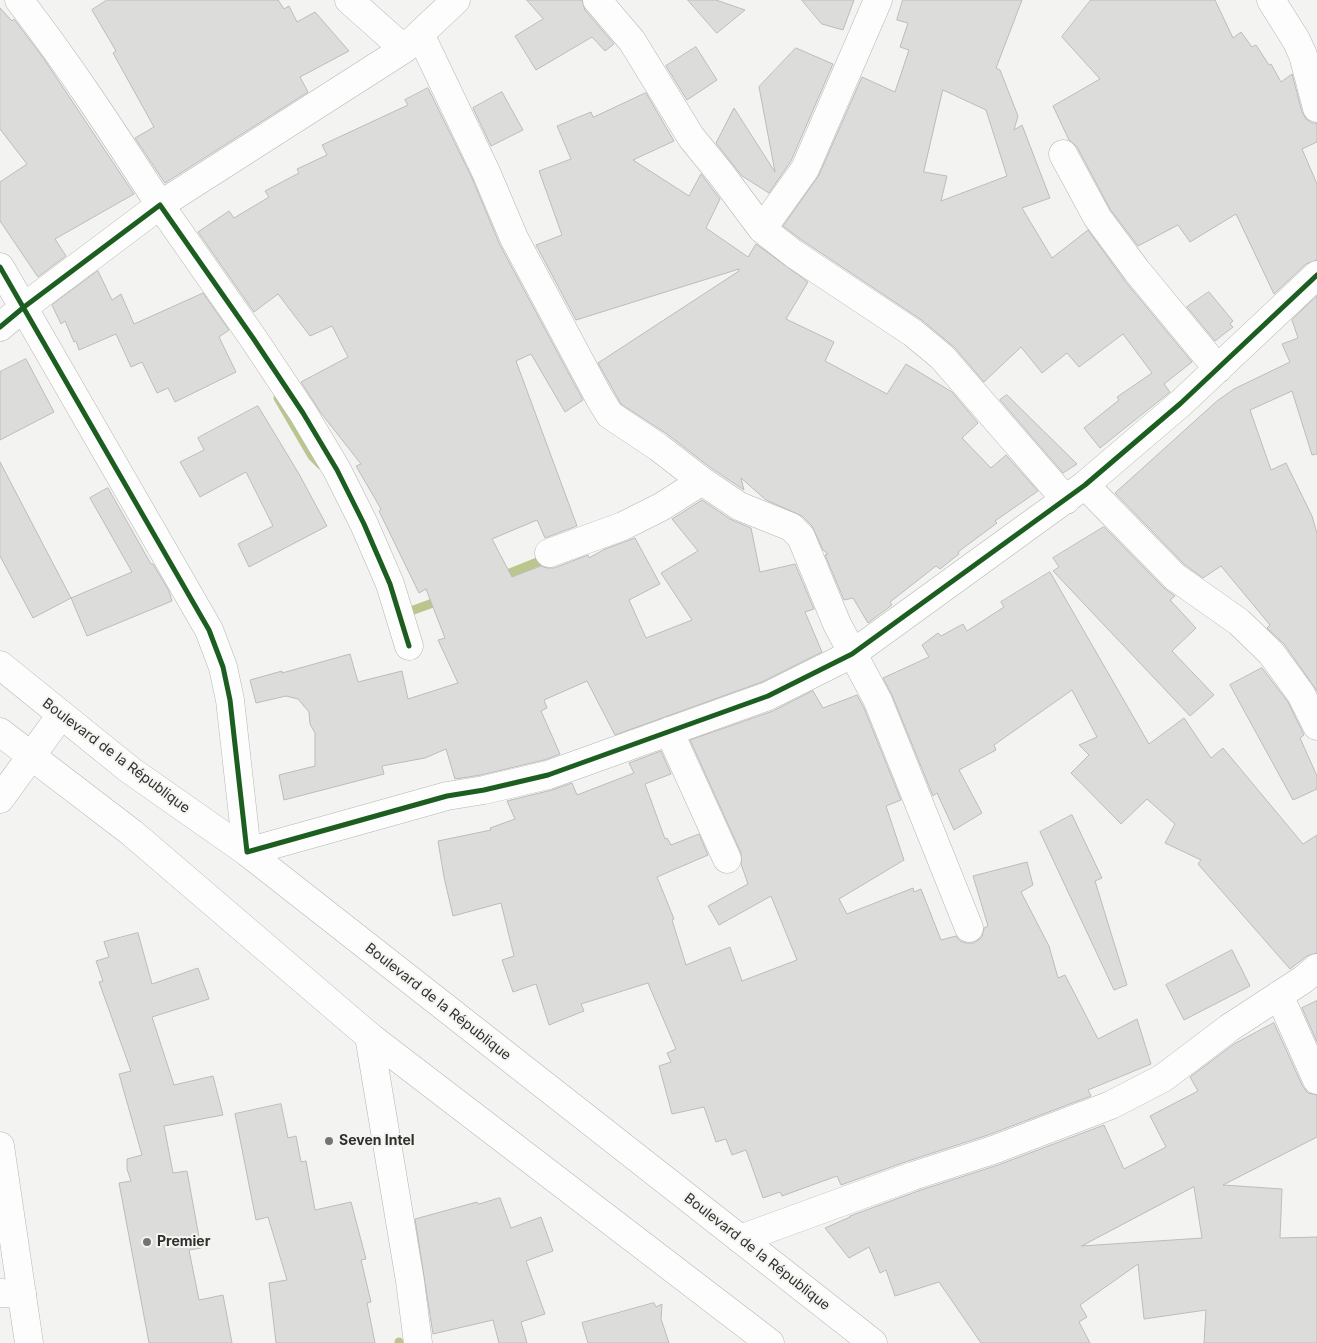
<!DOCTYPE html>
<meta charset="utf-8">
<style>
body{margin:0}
canvas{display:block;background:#f3f4f1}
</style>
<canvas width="1317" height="1343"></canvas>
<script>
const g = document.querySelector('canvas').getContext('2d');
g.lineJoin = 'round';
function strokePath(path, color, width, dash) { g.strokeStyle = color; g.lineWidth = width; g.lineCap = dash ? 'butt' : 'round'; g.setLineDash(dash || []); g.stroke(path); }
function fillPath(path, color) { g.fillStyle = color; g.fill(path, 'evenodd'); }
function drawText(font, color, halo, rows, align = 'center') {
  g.font = font + ' Inter,sans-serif'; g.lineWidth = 4; g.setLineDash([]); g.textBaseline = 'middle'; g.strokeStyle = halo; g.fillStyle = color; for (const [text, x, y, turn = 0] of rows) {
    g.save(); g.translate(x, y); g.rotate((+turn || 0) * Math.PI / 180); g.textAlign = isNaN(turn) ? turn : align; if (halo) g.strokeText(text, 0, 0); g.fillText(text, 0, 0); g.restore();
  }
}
strokePath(new Path2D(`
 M278,398l34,58 9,9
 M500,577l50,-20
 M408,612l33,-12
 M399,1343v-1`), '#bac68d', 9);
const building = new Path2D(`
 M107,0h171l6,9 5,-3 8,16 18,-10 34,39 -49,26 8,15 -143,91 -30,-45 19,-11 -41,-74 3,-2 -24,-41z
 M527,0h55l3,10 29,34 -9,7 -13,-14 -56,33 -21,-34 28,-17z
 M688,0h28l29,10 -28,23z
 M802,0h52l-11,30 -21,-6z
 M903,0h119l-26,68 4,2 18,46 -4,14 8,-5 28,73 -28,10 30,50 36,-28 37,51 67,81 -28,22 6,8 -70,56 -16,-20 35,-28 -2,-3 35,-24 -29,-39 -44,33 -12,-14 -25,20 -21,-26 -37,35 -30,-35 -31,-26 -120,-80 -20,-15 36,-51 43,-98 33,15 14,-42 -9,-3 8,-24 -11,-3zM943,90l43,20 21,66 -66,25 6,-25 -23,-4z
 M1091,0h124l18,38 8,-6 11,15 4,-2 13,20 2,-1 10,18 11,-8 10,38 4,7 6,4h5v19l-15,7 15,35v76l-11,4 -32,30 -38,-80 -46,28 -12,-17 -40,21 -28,-37 -33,-62 -8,-7 -16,-34 47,-27 -38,-42z
 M0,8l12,13 2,-2 30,40 90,135 -79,45 11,17 -28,21 -38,-56v-39l27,-18 -27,-35z
 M696,47l21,33 -30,20 -21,-34z
 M796,48l37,16 -42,97 -22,32 -27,-17 -26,-33 18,-35 41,64 -16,-85z
 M428,88l44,90 28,67 83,155 -18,12 -34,-58 -15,7 61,165 -32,12 -8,-18 -45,19 20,38 29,-11 6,2h7l34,-13 1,3 16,-9 30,-11 25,46 -31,16 17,38 46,-18 -31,-47 37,-22 -26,-32 30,-19 28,19 21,9 9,44 35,-8 19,45 -9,3 17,40 -60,30 -147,53 -28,-54 -43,19 3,8 -6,3 19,43 -16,6 -63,15 -26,4 -9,-30 -21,9 -43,8 2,8 -100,26 -5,-25 36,-9v-33l-5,-9 -1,-12 -11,-13 -12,-3 -30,7 -6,-23 32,-9v2l68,-19 8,28 44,-11 6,28 50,-16 -20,-43 7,-2 -19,-49 -7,4 -40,-82 2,-2 -25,-43 5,-2 -40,-51 -20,-31 47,-25 -16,-31 -22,10 -32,-42 -24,18 -56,-80 31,-21 5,7 35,-21 -4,-6 34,-18 -2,-4 30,-14 -5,-10 86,-40 -3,-5z
 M502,92l21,38 -32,16 -18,-38z
 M646,93l28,48 -41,19 56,36 12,-22 19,25 -14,29 42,29 8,-13 52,38 -22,37 48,23 -9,19 62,33 19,-30 46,28 26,31 -16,15 29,30 15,-13 32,36 -43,30 2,2 -39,29 1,2 -19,15 -4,-3 -46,36 2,3 -24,18 -15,-25 -9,2 -19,-45 3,-1 -5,-4 -11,-24 -10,-10 -36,-16 -25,-22 3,12 -33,-22 -44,-34 -46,-30 -23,-41 141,-92v-2l-163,51 -40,-75 26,-10 -23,-64 32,-12 -14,-33 34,-14 2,5z
 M98,271l14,29 9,-6 13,30 69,-31 26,37 -10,7 17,35 -61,30 -7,-14 -11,5 -15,-31 -11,5 -15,-33 -37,16 -3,-9 -2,1 -9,-21 -4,3 -9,-19z
 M1209,292l24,29 -3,3 3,3 -18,14 -28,-34z
 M1317,296v158l-5,1 -20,-64 -42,19 21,60 15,-7 26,53 5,17v158l-33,-47 -17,-16 3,-3 -49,-59 -18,12 -18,-13 -70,-72 102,-92 17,-12 56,-27 -8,-18 16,-6 -6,-18z
 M26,359l28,53 -54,28v-68z
 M1007,395l70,69 -14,9 -63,-73z
 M258,406l41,68 28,52 -78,41 -11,-23 35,-18 -27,-54 -46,25 -20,-35 24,-12 -6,-12z
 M0,462l71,136 -38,20 -33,-62z
 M108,488l43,76h2l16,27 3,10 -85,35 -16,-38 61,-26 -42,-74z
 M1104,527l60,61 11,8 -5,4 26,28 -24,23 42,44 -24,21 -137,-145 6,-4 -6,-9z
 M1050,572l99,172 35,-26 27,40 12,-10 80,96 14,-9v118l-10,3 -17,13 -92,-105 3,-4 -36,-17 10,-19 -28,-25 -26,25 -50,-51 18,-18 -10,-10 18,-8 -25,-47 -78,55 2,5 -37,20 23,43 -28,17 -17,-37 -4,3 -41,-101 -9,-17 46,-21 -7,-12 16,-12 3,3 22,-12 4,7 37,-24 -3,-5z
 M1262,668l26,34 16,33 -4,3 17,38v13l-24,11 -63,-115z
 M813,691l10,17 34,-13 7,13 37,92 -15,6 18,54 -65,39 8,15 66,-26 1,4 7,-3 20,51 15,-4 4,5 6,2h8l8,-6 2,-9 4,-2 -15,-50 54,-14 6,23 -12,7 28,54 9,32 7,-3 33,64 39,-20 14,45 -63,26 3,6 -103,39 -80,26 -67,24 -4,-9 -55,20 -2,-4 -17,6 -17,-48 -14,5 -6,-16 -10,3 -12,-35 -32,7 -13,-48 12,-4 -4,-9 9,-4 -28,-66 -67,21 3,7 -35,14 -13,-41 -23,8 -11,-32 12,-4 -13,-53 -48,13 -9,-39 -6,-36 53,-11 -1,-2 25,-9 -8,-18 45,-11 20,-7 5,12 57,-22 -5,-10 32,-12 10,23 -26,10 20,55 2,-1 4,7 28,-11 9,21 -51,22 17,42 -2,1 14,45 44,-18 12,34 55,-21 -26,-64 -52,29 -11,-19 40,-22 -7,-20v-11l-51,-113 83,-29z
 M1072,815l30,63 -7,3 32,104 -13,5 -74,-158z
 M138,933l14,51 46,-16 11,31 -57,18 22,68 39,-9 10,39 -59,11 9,47 14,-2 14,77 -12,2 10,50 24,-5 9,48h-83l-30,-160 12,-2 -4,-12v-10l15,-4 -23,-81 12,-3 -32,-89 4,-1 -7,-20 13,-4 -5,-15z
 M1232,950l18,36 -66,34 -18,-35z
 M1317,1001v41l-15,-34z
 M1274,1023l29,64 5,6 9,2v42l-94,48 59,4 -2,49 37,-1v106h-113l2,-33 -62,9 -6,-55 -58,41 7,12 -8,5 11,21h-109l-42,-61 -44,14 -9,-26 -6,3 -11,-26 -20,11 -24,-30 25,-11v-1l68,-25 80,-26 106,-40 20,44 42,-22 -16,-31 48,-25 -8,-14 44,-33zM1194,1187l8,51 -120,8z
 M281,1104l7,34 8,-2 5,26 5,-1 9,49 36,-8 15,57 -5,1 10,42 -4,1 8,40h-99l-7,-60 18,-3 -19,-63 -12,3 -21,-106z
 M500,1198l11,30 30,-11 12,34 -27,10 19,53 -24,8 6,21h-28l-6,-23 -60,14 -18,-115 62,-17 1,2z
 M654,1303l2,4 6,-3 -1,15 8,24h-81l-6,-20z`);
fillPath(building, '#dcdddb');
strokePath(building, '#bcbcbb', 1);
const minor = new Path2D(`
 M19,0c51,66 96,135 141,205l244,-156 52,-49
 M349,0l55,49
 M597,0l35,41 59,96 30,37 41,55 32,25 119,79 29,24 124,143
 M1271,0l25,40 7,15 14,53
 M420,34l66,138 28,66 86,161 10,16 48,32 44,34
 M1063,154l34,63 40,54 81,98
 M762,229l43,-60 73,-169
 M0,267l209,363 14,37 7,33 17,152 200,-56 37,-6 64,-15 220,-79 84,-42 233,-169 96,-82 136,-128
 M0,327l24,-20 136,-102 93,133 50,75 34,57 27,54 26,60 19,62
 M1085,485l90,92 64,45 32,31 30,41 16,32
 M549,553l74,-27 38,-19 41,-26 37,25 52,21 10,10 36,87 41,77 91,227
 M669,731l58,128
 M1279,995l38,85
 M369,1036l41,245 8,62
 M740,1239l173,-63 80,-26 118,-45 52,-27 66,-50 75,-49 13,-11
 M0,1293l22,1`);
const major = new Path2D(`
 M0,665l130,105 117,82 626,491
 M0,732l132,101 237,203 401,307
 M0,799l61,-84
 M0,1146l29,197`);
strokePath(minor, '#b5b6b3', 29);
strokePath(major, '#b5b6b3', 29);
strokePath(minor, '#fdfdfd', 28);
strokePath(major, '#fdfdfd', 28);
strokePath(new Path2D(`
 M0,267l209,363 14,37 7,33 17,152 200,-56 37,-6 64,-15 220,-79 84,-42 233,-169 96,-82 136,-128
 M0,327l24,-20 136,-102 93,133 50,75 34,57 27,54 26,60 19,62`), '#1b5e20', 5);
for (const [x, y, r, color] of [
 [329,1141,5,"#747572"],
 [147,1242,5,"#747572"]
]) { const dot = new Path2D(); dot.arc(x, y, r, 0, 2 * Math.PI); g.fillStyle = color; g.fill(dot); strokePath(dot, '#f4f5f0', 2); }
drawText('14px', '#2f302e', '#f4f5f0', [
 ["Boulevard de la République",116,756,37],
 ["Boulevard de la République",438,1002,38],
 ["Boulevard de la République",757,1252,38]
]);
drawText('bold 14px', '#2f302e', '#f4f5f0', [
 ["Seven Intel",339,1141],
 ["Premier",157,1242]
], 'left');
</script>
